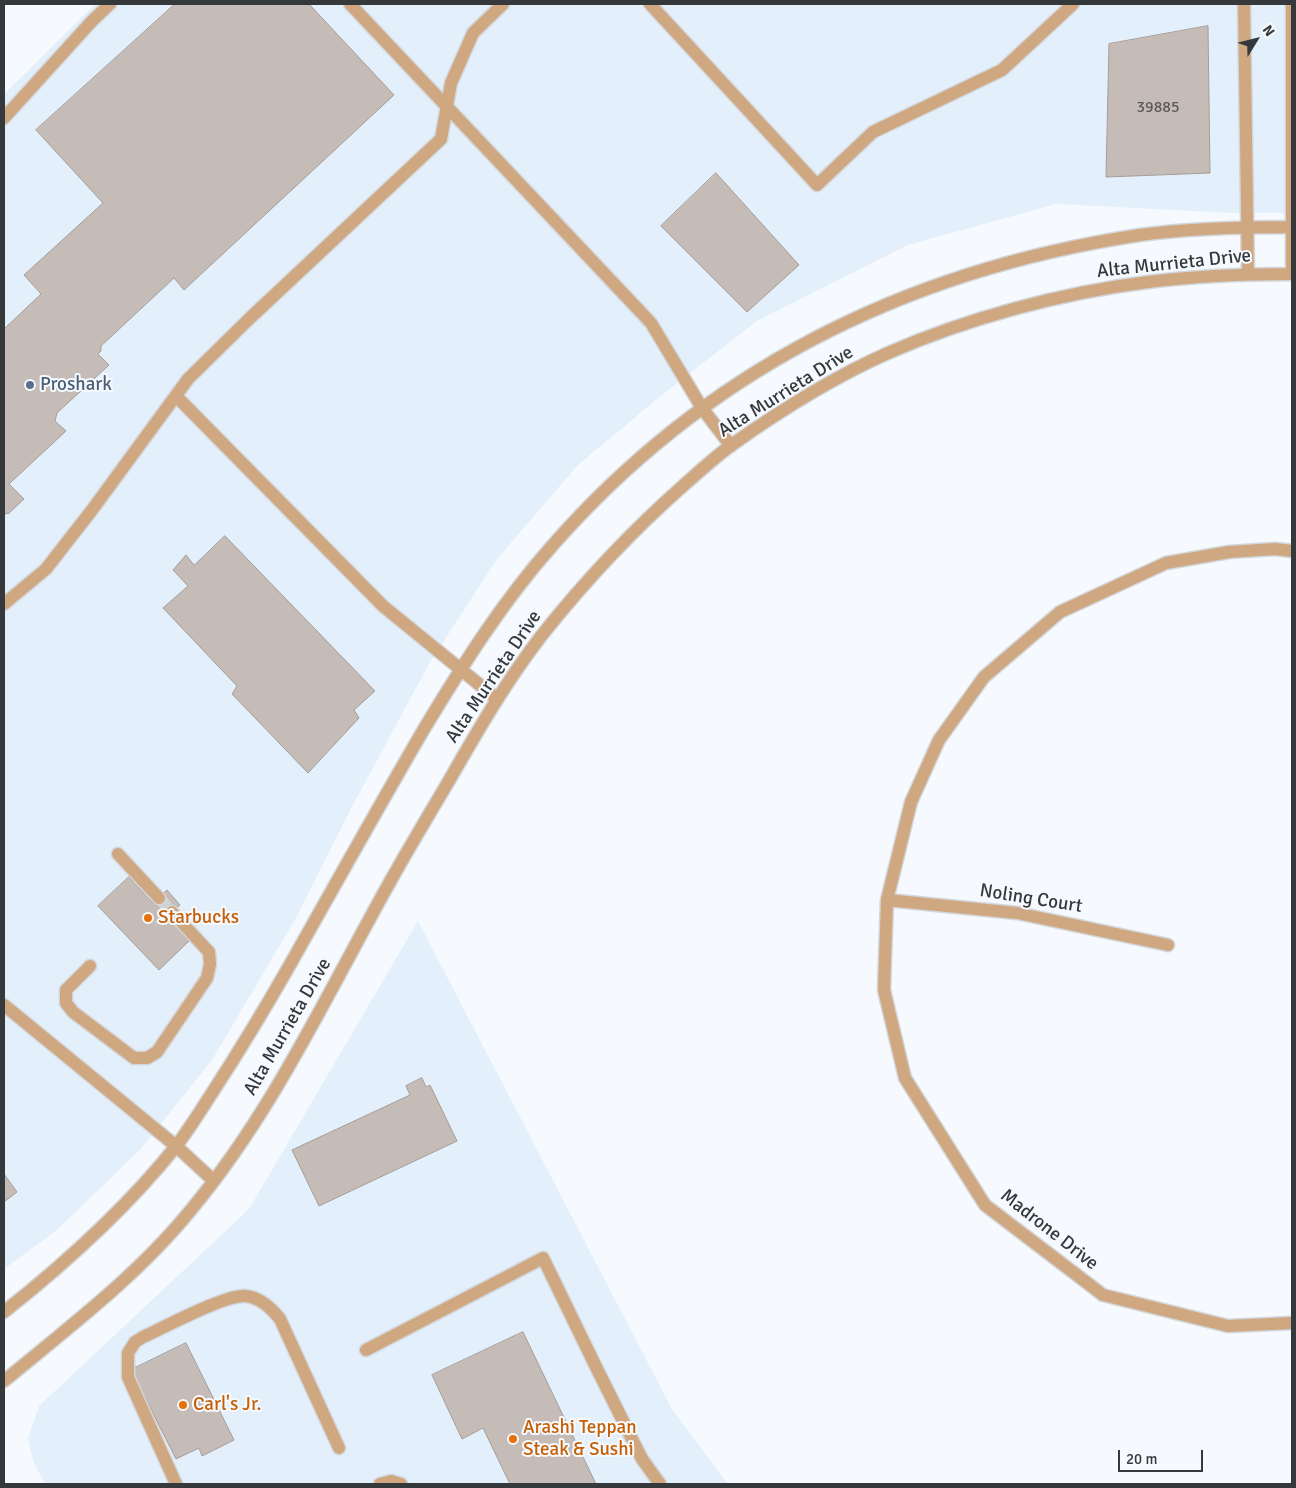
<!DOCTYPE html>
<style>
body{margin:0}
#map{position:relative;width:1296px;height:1488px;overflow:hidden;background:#f6fafe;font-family:Signika,sans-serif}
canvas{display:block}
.frame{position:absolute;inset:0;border:5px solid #36393b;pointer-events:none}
.north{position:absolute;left:1231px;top:15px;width:50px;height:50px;-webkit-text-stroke:4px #f6fafe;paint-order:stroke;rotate:54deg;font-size:14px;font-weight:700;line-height:20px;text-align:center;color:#36393b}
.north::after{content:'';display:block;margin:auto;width:18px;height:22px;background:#36393b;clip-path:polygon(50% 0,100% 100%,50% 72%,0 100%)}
.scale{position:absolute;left:1118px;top:1450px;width:85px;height:22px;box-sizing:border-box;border:2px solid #36393b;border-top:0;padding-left:6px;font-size:15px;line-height:18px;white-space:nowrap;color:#36393b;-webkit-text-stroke:4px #f6fafe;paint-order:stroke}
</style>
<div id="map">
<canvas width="1296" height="1488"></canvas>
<div class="frame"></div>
<div class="north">N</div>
<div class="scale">20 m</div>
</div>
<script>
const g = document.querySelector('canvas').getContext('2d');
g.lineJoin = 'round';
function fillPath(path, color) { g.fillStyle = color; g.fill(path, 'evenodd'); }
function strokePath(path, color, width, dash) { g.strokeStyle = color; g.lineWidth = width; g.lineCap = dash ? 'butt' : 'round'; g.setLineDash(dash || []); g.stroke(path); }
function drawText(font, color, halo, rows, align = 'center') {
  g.font = font + ' Signika,sans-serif'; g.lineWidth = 4; g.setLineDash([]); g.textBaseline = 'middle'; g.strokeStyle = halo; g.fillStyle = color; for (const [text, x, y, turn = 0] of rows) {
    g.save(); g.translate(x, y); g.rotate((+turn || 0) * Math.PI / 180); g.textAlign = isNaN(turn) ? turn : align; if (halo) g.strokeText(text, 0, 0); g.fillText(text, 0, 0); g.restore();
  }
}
fillPath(new Path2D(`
 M95,4h1197v209h-59l-177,-9 -148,41 -151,76 -95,74 -84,70 -81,94 -68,105 -76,141 -57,113 -84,142 -72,90 -83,80 -53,39v-1175z
 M418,921l254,488 56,75h-683l-12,-23 -5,-23 11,-32 210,-197z`), '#e3f0fc');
const building = new Path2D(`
 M175,4h134l85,91 -210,195 -10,-12 -73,68v5l-3,3 11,11 -52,48 -2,8 11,10 -57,53 15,15 -16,15 -1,-1 -3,2v-186l37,-35 -17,-19 79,-72 -67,-73z
 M1208,26l2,147 -104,4 3,-133z
 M716,173l83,92 -52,47 -86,-86z
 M225,536l150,155 -21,19 5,8 -51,55 -76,-79 5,-8 -74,-78 25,-22 -15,-16 13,-15 8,10z
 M129,877l24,26 14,-13 13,15 -13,12 22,24 -30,29 -61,-64z
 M422,1078l4,9 4,-2 27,56 -138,65 -27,-56 118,-55 -4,-9z
 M4,1174l13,18 -13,10z
 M523,1332l73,152h-86l-27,-56 -21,11 -30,-64z
 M186,1343l48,97 -32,16 -3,-8 -23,11 -45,-89z`);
fillPath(building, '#c5bcb7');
strokePath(building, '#a69d99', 1);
strokePath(new Path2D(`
 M159,898l13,14`), '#d0d3d7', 12, [12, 6]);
const minor = new Path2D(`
 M350,4l301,319 51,85 29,38
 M650,4l167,181 56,-53 129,-62 71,-66
 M1244,4l4,270
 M1292,4v270
 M4,118l88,-97 18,-17
 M176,396l207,210 114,93
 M1292,551l-17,-2 -46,3 -63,11 -106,49 -76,65 -45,63 -28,62 -24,98 -3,90 21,88 80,127 118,90 125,31 64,-3
 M4,604l42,-35 46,-59 96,-131 61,-60 192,-180 10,-56 22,-50 30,-29
 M118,854l41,44
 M887,900l130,13 151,32
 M90,966l-24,24v13l7,9 61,46h13l10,-6 50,-74 3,-14 -1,-12 -37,-40
 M4,1005l172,141 38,35
 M4,1312c63,-50 123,-104 173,-167 13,-17 24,-35 35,-52 28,-43 54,-86 79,-130 44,-78 88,-157 133,-234 38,-63 79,-128 128,-183 156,-178 356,-276 588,-311 51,-7 102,-8 152,-8
 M366,1350l177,-92 55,113 44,88 18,25
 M4,1381c64,-53 133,-105 186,-170 83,-99 138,-219 201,-331 19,-34 39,-67 59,-101 28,-49 57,-99 92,-144 43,-54 91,-105 142,-150 16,-14 32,-29 49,-41 48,-34 101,-67 155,-91 80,-35 173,-60 260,-71 48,-6 96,-8 144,-8
 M176,1484l-48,-107v-24l7,-11 8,-5c22,-10 81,-42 102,-41 14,1 27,13 35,23l59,129
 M380,1484l11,-3 10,3`);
strokePath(minor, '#d3d7db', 15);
strokePath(minor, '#cfa781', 12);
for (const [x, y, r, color] of [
 [30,385,5,"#5c6f8a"],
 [148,918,5,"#e8710a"],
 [183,1405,5,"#e8710a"],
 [513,1439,5,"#e8710a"]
]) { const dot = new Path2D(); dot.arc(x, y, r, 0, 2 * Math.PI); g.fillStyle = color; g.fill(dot); strokePath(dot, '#f6fafe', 2); }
drawText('16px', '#5a5a5a', null, [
 ["39885",1158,108]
]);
drawText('19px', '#36393b', '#f6fafe', [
 ["Alta Murrieta Drive",1174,264,-6],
 ["Alta Murrieta Drive",786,392,-32],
 ["Alta Murrieta Drive",494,677,-56],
 ["Noling Court",1031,899,9],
 ["Alta Murrieta Drive",288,1027,-60],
 ["Madrone Drive",1049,1230,38]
]);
drawText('19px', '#4e5e75', '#f6fafe', [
 ["Proshark",40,385]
], 'left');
drawText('19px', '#c56008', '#f6fafe', [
 ["Starbucks",158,918],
 ["Carl's Jr.",193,1405],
 ["Arashi Teppan",523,1428],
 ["Steak & Sushi",523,1450]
], 'left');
</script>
